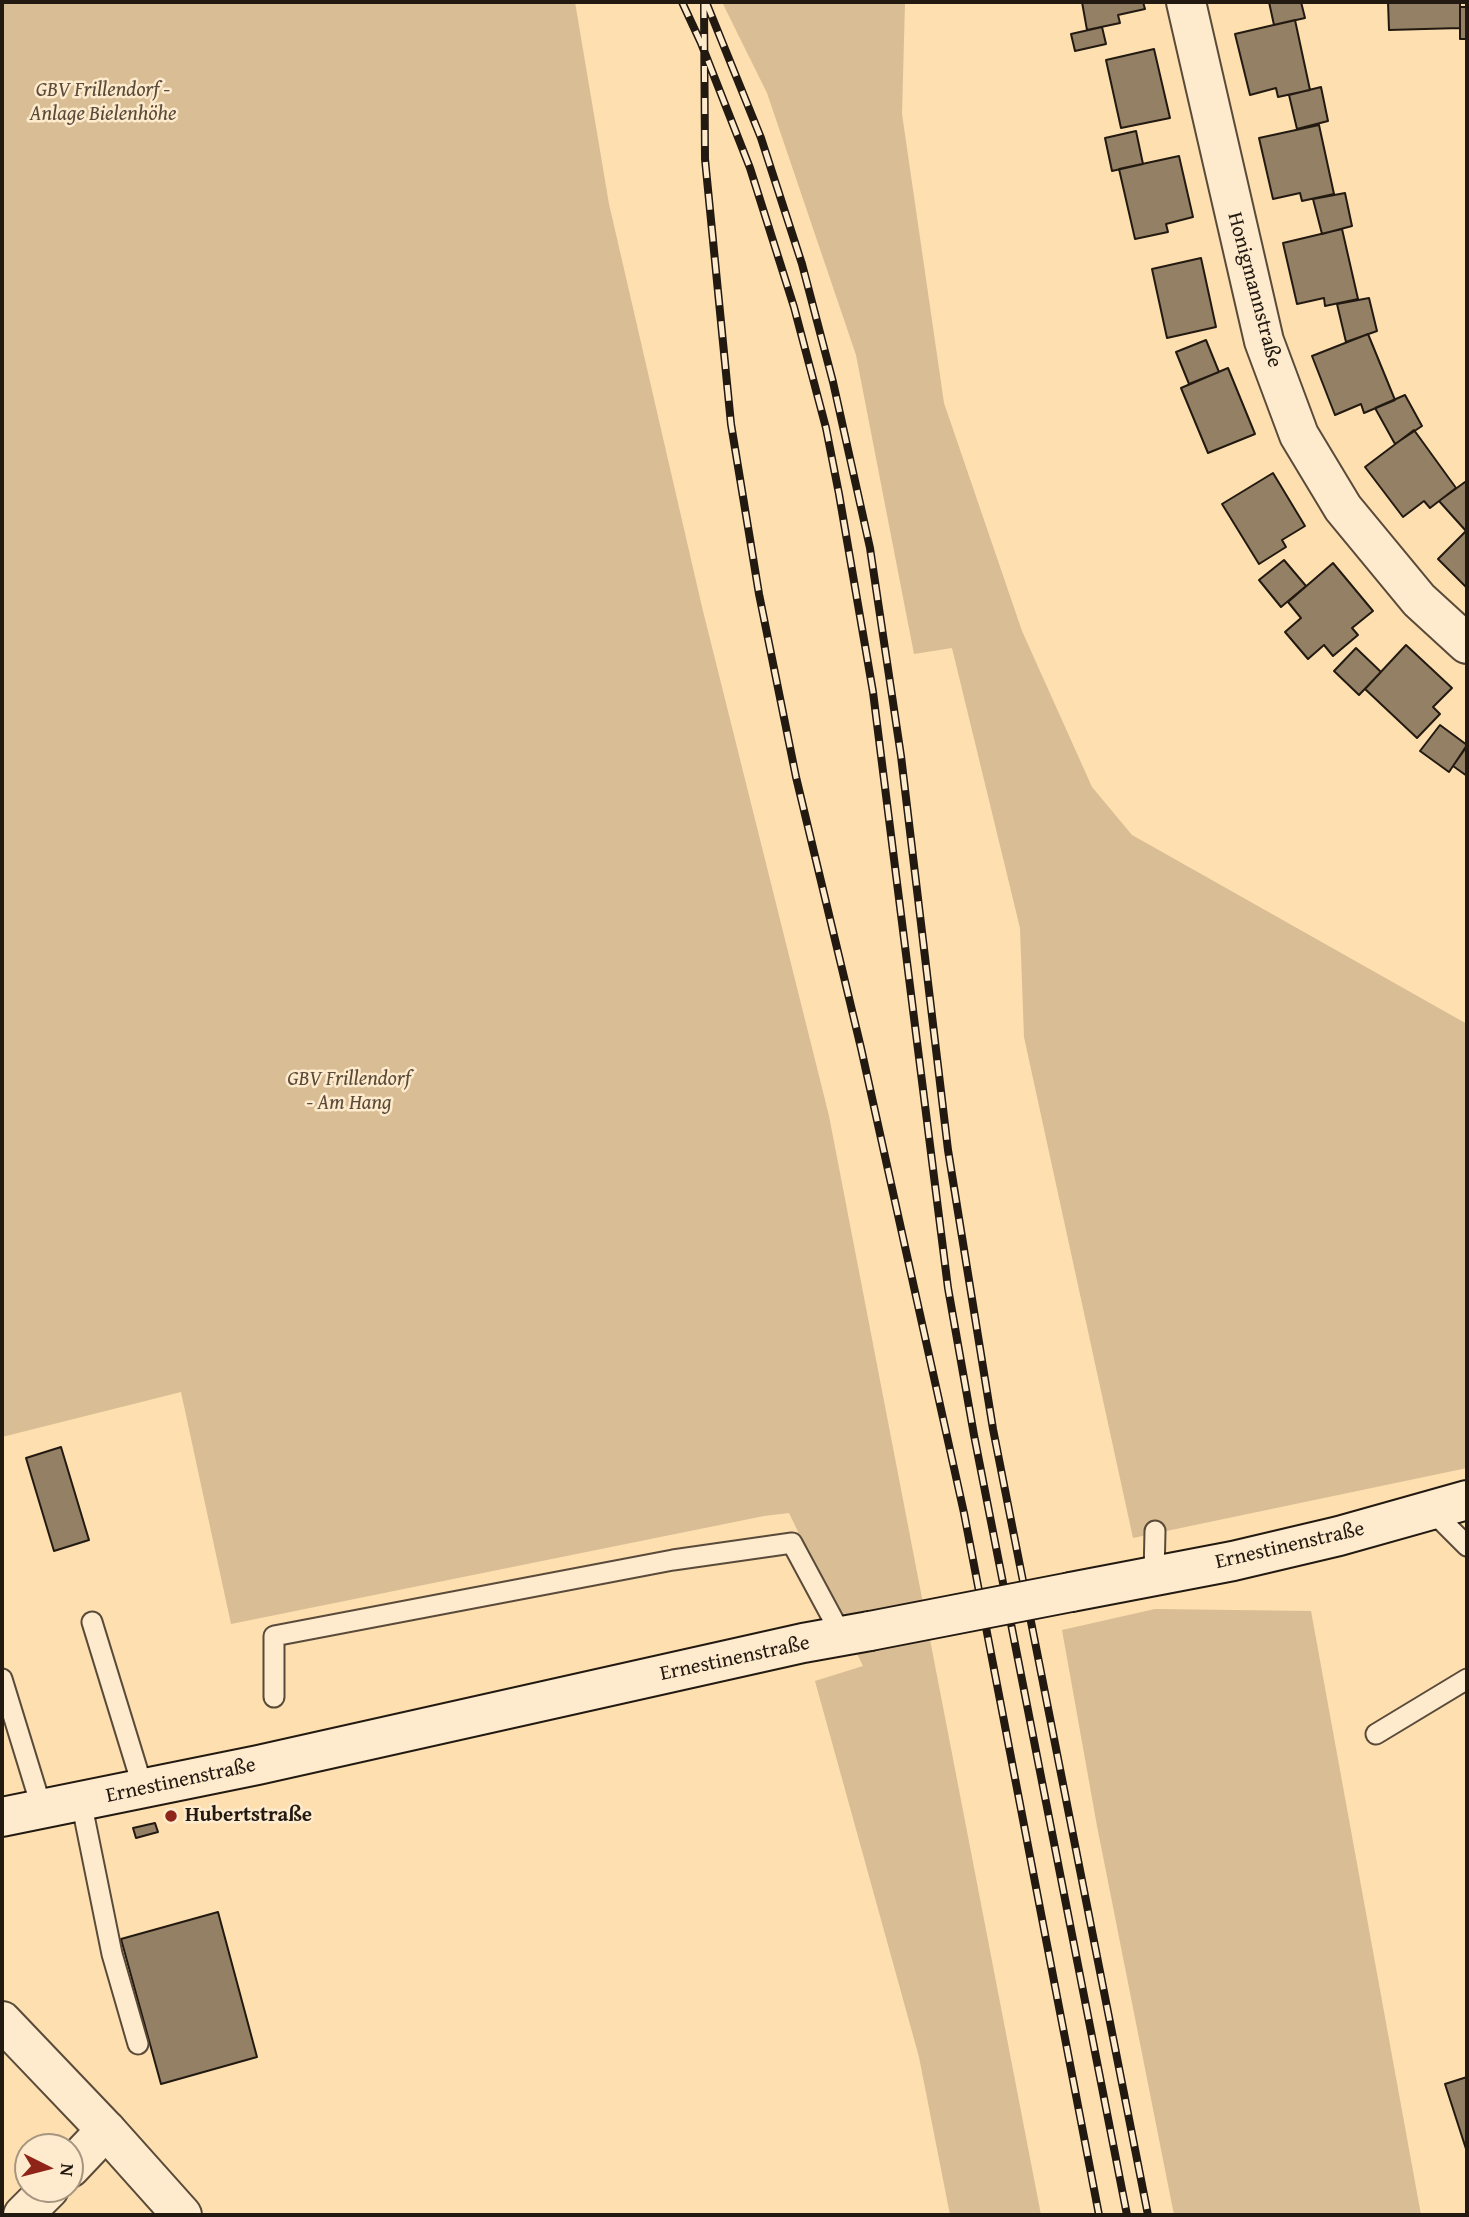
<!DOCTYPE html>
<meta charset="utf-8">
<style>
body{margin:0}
#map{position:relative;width:1469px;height:2217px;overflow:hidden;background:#fddfb0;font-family:"Gentium Book Plus",serif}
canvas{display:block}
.frame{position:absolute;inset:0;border:4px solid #221911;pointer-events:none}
.north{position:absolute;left:14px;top:2133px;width:70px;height:70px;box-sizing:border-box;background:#feeacc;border:2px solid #a69681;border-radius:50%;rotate:96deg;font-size:19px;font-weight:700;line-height:28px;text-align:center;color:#221911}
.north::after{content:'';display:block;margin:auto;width:24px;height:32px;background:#8f2418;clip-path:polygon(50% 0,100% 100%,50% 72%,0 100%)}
</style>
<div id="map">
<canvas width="1469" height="2217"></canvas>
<div class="frame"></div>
<div class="north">N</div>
</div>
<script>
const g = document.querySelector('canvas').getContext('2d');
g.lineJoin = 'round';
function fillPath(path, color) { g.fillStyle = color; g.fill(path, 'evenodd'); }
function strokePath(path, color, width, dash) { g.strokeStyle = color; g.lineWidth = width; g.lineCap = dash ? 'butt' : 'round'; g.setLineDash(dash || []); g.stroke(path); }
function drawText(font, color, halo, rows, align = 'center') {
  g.font = font + ' "Gentium Book Plus",serif'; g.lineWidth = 5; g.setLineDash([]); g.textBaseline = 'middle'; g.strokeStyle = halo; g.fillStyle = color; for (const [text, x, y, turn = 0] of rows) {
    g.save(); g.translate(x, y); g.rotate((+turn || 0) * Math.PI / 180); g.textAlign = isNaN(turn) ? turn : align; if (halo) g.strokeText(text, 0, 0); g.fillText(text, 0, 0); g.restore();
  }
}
fillPath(new Path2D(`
 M2,2h573l34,202 93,403 127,509 212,1099h-91l-31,-158 -104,-376 48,-15 -74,-153 -25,3 -533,108 -50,-232 -179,45z
 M722,2h183l-3,112 42,289 78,228 70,156 40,48 335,189v444l-334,70 -109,-501 -4,-109 -68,-280 -38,6 -58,-299 -89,-262z
 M1155,1609l156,2 110,604h-247l-77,-389 -35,-196z`), '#d8bd95');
const building = new Path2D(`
 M1082,2h61l2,7 -27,6 2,8 -33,7z
 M1269,2h32l4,16 -31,7z
 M1388,2h72v26l-71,2z
 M1460,7h7v32h-7z
 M1295,20l15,70 -32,7 -2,-9 -26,7 -15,-61z
 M1102,27l4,17 -31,7 -4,-17z
 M1154,49l16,69 -49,10 -15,-68z
 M1321,87l7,34 -31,8 -8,-34z
 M1319,125l15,69 -32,7 -2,-8 -27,6 -14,-61z
 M1136,131l7,33 -31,7 -7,-33z
 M1179,156l14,61 -27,7 2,8 -33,7 -16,-70z
 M1345,193l7,33 -30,8 -9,-35z
 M1342,229l16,70 -33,7 -1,-8 -27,6 -14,-61z
 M1201,258l15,69 -49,11 -15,-69z
 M1369,298l8,33 -31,11 -9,-38z
 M1368,334l27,66 -31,13 -3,-9 -26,11 -23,-59z
 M1206,340l13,32 -30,12 -13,-32z
 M1228,368l27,66 -47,19 -27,-65z
 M1405,395l17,31 -27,18 -20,-36z
 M1414,430l42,58 -26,20 -6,-7 -21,16 -38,-50z
 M1273,473l32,53 -23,14 4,7 -27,17 -37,-60z
 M1465,482l2,2 -1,47 -27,-30z
 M1467,530v58l-29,-29z
 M1284,560l22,26 -25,21 -22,-27z
 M1333,563l40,48 -21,17 6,7 -25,21 -9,-11 -16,14 -23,-27 16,-14 -13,-16z
 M1406,645l46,43 -19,19 7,7 -23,24 -52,-49z
 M1356,648l25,24 -22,23 -25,-24z
 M1440,725l27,20 -18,27 -29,-21z
 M1467,746v30l-14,-10z
 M61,1447l28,93 -35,11 -28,-93z
 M155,1823l3,9 -22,6 -3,-10z
 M218,1912l39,145 -96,27 -40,-145z
 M1467,2077v75l-22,-68z`);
fillPath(building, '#948064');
strokePath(building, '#221911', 2);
const service = new Path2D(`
 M1431,1510l36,36
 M1154,1576l1,-45
 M92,1622l51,166
 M2,1679l40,130
 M274,1697v-61l399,-76 119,-17 50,93
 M1376,1734l91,-55
 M81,1801l31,153 26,90`);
const minor = new Path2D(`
 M1186,2l78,339 35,94 44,73 76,92 48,44
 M70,2168l36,-38
 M23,2215l26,-26`);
const tertiary = new Path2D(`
 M2,2021l104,109 76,85`);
const secondary = new Path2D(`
 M1071,1592l162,-31 106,-25 128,-36
 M2,1817l256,-52 545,-122 67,-12`);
strokePath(service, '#594a39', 23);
strokePath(minor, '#594a39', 42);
strokePath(tertiary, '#594a39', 42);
strokePath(secondary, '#221911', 42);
strokePath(service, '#feeacc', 19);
strokePath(minor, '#feeacc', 38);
strokePath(tertiary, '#feeacc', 38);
strokePath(secondary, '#feeacc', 38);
const rail = new Path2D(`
 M682,2l19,41 49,125 44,139 32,121 13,66 34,198 75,596 26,147 153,780
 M704,2l1,157 26,265 28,170 37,183 65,271 103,465 135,702
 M706,2l55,136 41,126 31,118 37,166 31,208 47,394 45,279 155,786`);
strokePath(rail, '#221911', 8);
strokePath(rail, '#feeacc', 5, [16]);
const secondaryBridge = new Path2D(`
 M870,1631l201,-39`);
strokePath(secondaryBridge, '#221911', 42, []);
strokePath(secondaryBridge, '#feeacc', 38);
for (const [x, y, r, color] of [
 [171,1816,7,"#8f2418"]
]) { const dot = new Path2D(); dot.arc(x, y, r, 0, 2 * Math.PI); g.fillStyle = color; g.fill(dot); strokePath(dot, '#feeacc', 2.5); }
drawText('italic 21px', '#594a39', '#feeacc', [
 ["GBV Frillendorf -",103,91],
 ["Anlage Bielenhöhe",103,115],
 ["GBV Frillendorf",349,1080],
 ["- Am Hang",349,1104]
]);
drawText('21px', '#221911', '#feeacc', [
 ["Honigmannstraße",1254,290,75],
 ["Ernestinenstraße",1290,1546,-13],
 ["Ernestinenstraße",735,1659,-12],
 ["Ernestinenstraße",181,1781,-12]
]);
drawText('bold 21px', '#221911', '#feeacc', [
 ["Hubertstraße",185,1816]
], 'left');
</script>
